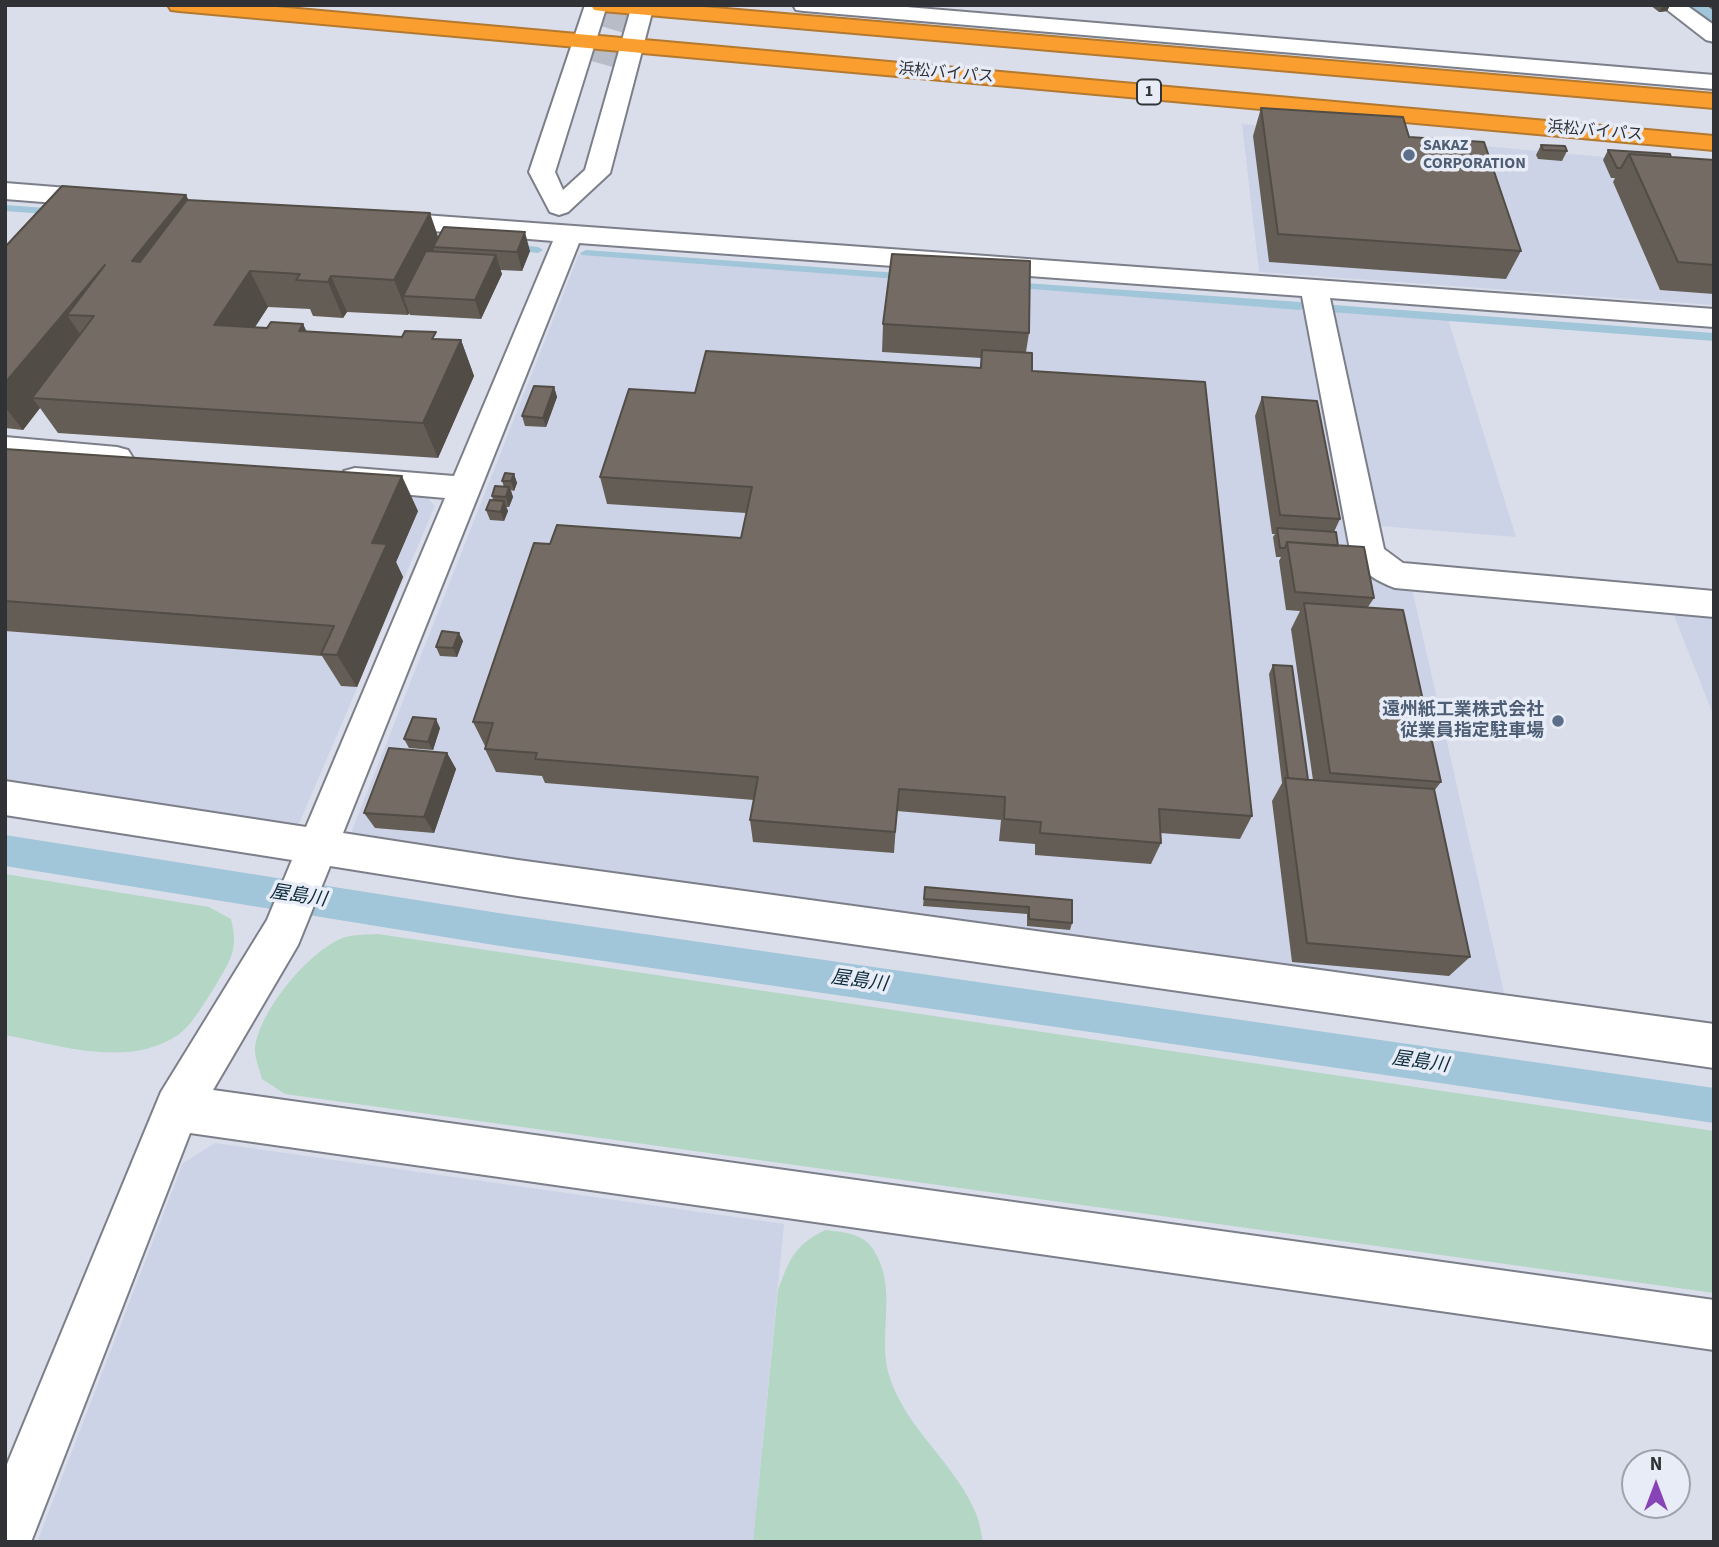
<!DOCTYPE html>
<meta charset="utf-8">
<style>
body{margin:0}
#map{position:relative;width:1719px;height:1547px;overflow:hidden;background:#dadeea;font-family:"Source Sans 3",sans-serif}
canvas{display:block}
.frame{position:absolute;inset:0;border:7px solid #303236;pointer-events:none}
.north{position:absolute;left:1621px;top:1449px;width:70px;height:70px;box-sizing:border-box;background:#e8ecf7;border:2px solid #9ea2aa;border-radius:50%;rotate:0deg;font-size:19px;font-weight:700;line-height:28px;text-align:center;color:#303236}
.north::after{content:'';display:block;margin:auto;width:24px;height:32px;background:#8843b7;clip-path:polygon(50% 0,100% 100%,50% 72%,0 100%)}
</style>
<div id="map">
<canvas width="1719" height="1547"></canvas>
<div class="frame"></div>
<div class="north">N</div>
</div>
<script>
const g = document.querySelector('canvas').getContext('2d');
g.lineJoin = 'round';
function fillPath(path, color) { g.fillStyle = color; g.fill(path, 'evenodd'); }
function strokePath(path, color, width, dash) { g.strokeStyle = color; g.lineWidth = width; g.lineCap = dash ? 'butt' : 'round'; g.setLineDash(dash || []); g.stroke(path); }
function drawText(font, color, halo, rows, align = 'center') {
  g.font = font + ' "Source Sans 3","Noto Sans JP",sans-serif'; g.lineWidth = 7; g.setLineDash([]); g.textBaseline = 'middle'; g.strokeStyle = halo; g.fillStyle = color; for (const [text, x, y, turn = 0] of rows) {
    g.save(); g.translate(x, y); g.rotate((+turn || 0) * Math.PI / 180); g.textAlign = isNaN(turn) ? turn : align; if (halo) g.strokeText(text, 0, 0); g.fillText(text, 0, 0); g.restore();
  }
}
fillPath(new Path2D(`
 M1242,124l472,43v138l-455,-33z
 M579,254l724,54 49,254 33,24 27,3 93,408 -980,-136 -174,-28z
 M1332,310l116,9 68,218 -137,-11z
 M5,459l421,37 9,10 -137,320 -293,-46z
 M1673,613l41,3v101z
 M215,1143l569,81 -31,318h-716l146,-379z`), '#cdd3e6');
fillPath(new Path2D(`
 M5,874l204,33 22,12c8,32 -1,42 -17,69 -10,15 -21,36 -36,47 -51,34 -118,10 -173,0z
 M378,934l1336,197v162l-1429,-199 -23,-15c-2,-8 -6,-18 -7,-26 -1,-37 56,-106 91,-116 10,-3 22,-2 32,-3z
 M825,1230c17,2 38,3 48,19 26,39 4,85 16,126 16,54 68,89 88,141 3,8 4,17 6,26h-230l25,-252c12,-32 16,-44 47,-60z`), '#b4d6c5');
fillPath(new Path2D(`
 M5,835l500,79 1209,174v35l-1220,-178 -489,-79z`), '#a1c5d9');
fillPath(new Path2D(`
 M5,205l54,4 5,3 -5,3 -54,-4z
 M510,244l28,3 5,3 -5,3 -32,-4v-4z
 M586,250l325,24 6,3 -6,3 -329,-25 -2,-2z
 M1010,282l290,20 6,4 -6,4 -294,-23 -2,-2z
 M1334,305l380,28v8l-384,-29v-6z`), '#a1c5d9');
fillPath(new Path2D(`
 M1664,5h50v33c-21,-5 -37,-15 -50,-33z`), '#a1c5d9');
strokePath(new Path2D(`
 M602,64l17,-59`), '#b8bcc6', 24, [24, 12]);
const minor = new Path2D(`
 M585,5h22l-52,167 8,18 22,-20 47,-165h22l-44,168 -42,39 -9,3 -9,-3 -21,-40z
 M793,5h90l831,70v14l-910,-78 -8,-1z
 M1661,5h25l28,20v17l-8,-2z
 M5,183l101,8 9,3 4,5 -4,5 -9,3 -101,-8z
 M382,212l1332,97v18l-384,-29 54,251 19,14 311,28v26l-319,-29c-17,-6 -35,-17 -44,-33l-49,-259 -723,-53 -236,590 175,27 1196,164v44l-1196,-172 -188,-30 -32,79 -85,145 1501,210v50l-1524,-217 -159,409h-26v-73l156,-377 106,-172 25,-60 -287,-45v-34l301,46 139,-329 -90,-8 -11,-3 -5,-8 5,-8 11,-3 99,8 99,-235 -180,-15 -4,-6 4,-6z
 M5,437l112,10 11,3 5,8 -5,8 -11,3 -112,-10z`);
const highway = new Path2D(`
 M168,5h86l1460,131v14l-1535,-139 -8,-1z
 M591,5h89l1034,89v14l-1112,-97 -8,-1z`);
strokePath(minor, '#7c7f89', 4);
strokePath(highway, '#b37931', 4);
fillPath(minor, '#fff');
fillPath(highway, '#fa9f2f');
fillPath(new Path2D(`
 M1650,5h20l-3,6 -8,1z
 M1706,5h8v6z
 M1261,108l148,29 112,114 -15,28 -237,-17 -16,-126z
 M1541,145l26,6 -5,10 -24,-2 -2,-4z
 M1608,150l63,7 43,3v134l-54,-4 -47,-108 2,-4h-4l-8,-18z
 M186,195l2,5 342,51 -8,20 -22,-1 2,4 -21,45 -71,-4 -1,-2 -1,2 -61,-3 -4,6 -30,-2 -3,-7 -42,-2 -14,21h13l36,-4 3,7 155,9 13,36 -36,82 -380,-25 -18,-25 -17,22 -18,-2v-181z
 M883,324l146,9 -3,19 6,19 220,445 -12,23 -80,-6 1,10 -10,21 -116,-9v-11l-36,-3 2,-21 -104,-9 -3,42 -141,-11 -3,-22 4,-20 -209,-17 -3,-7 -46,-4 -11,-23 1,-3h-1l-12,-24 77,-178 191,-6 5,-25 -139,-9 -7,-27 95,-84 285,-25 1,-10 -99,-6z
 M554,387l3,10 -11,30 -21,-1 -3,-10z
 M1262,397l78,122 -6,13 4,14 36,52 -6,9 73,175 -7,9 36,166 -21,19 -157,-14 -20,-161 10,-18 -13,-109 4,-9 35,115h5l-22,-151 9,-18 -14,-1 -7,-49 2,-4h-5l-3,-20 2,-3h-3l-17,-118z
 M5,449l413,62 -22,51 7,15 -46,110 -16,-1 -19,-30 -317,-25z
 M514,474l3,9 -3,8 -3,-1 2,7 -4,10h-3l2,4 -4,10 -14,-1 -4,-10 7,-10 -1,-4 12,-9 -2,-6z
 M463,641l-6,16 -17,-1 -4,-9z
 M440,728l-7,22 -24,-2 -5,-9z
 M447,753l9,16 -22,64 -59,-5 -11,-15z
 M925,887l147,13v23l-2,7 -43,-4v-12l-104,-8z`), '#645d56');
fillPath(new Path2D(`
 M1663,5h7l-3,6 -8,1z
 M186,195l18,36 -52,66 -20,-36z
 M430,213l12,35 -9,-1 4,12 -34,37 6,17 -1,2 -14,-35z
 M525,232l5,19 -8,20 -5,-19z
 M496,255l6,19 -21,45 -6,-19z
 M105,265l-11,51 -27,-1 22,32 -57,51 8,10 -17,22 -18,-23v-24z
 M250,271l18,36 -34,53 -20,-35z
 M331,276l16,36 -4,6 -15,-36z
 M303,324l17,35 -21,-28z
 M461,340l13,36 -36,82 -15,-35z
 M554,387l3,10 -11,30 -3,-9z
 M514,474l3,9 -3,8 -3,-10z
 M402,476l16,35 -22,51 7,15 -46,110 -20,-32 35,-112z
 M509,487l4,10 -4,10 -3,-10z
 M504,501l4,10 -4,10 -3,-9z
 M459,633l4,8 -6,16 -4,-9z
 M436,719l4,9 -7,22 -5,-8z
 M447,753l9,16 -22,64 -10,-16z`), '#514c46');
const building = new Path2D(`
 M1261,108l142,9 6,20 75,5 37,109 -243,-17z
 M1541,145l24,1 2,5 -24,-1z
 M1608,150l62,4 1,3 -42,-3 -8,14h-4z
 M1629,154l85,6v105l-36,-3z
 M62,186l124,9 -54,66 8,1 47,-62 243,13 -36,67 -63,-4 -3,6 -32,-2 4,-6 -50,-3 -36,54 53,3 4,-6 32,2 -4,7 103,6 3,-6 31,1 -4,7 29,1 -38,83 -391,-25 62,-82 -27,-1 38,-50 -100,118v-136z
 M444,227l81,5 -8,20 -84,-5z
 M426,251l70,4 -21,45 -72,-4z
 M892,254l138,7 -1,72 -146,-9z
 M982,350l50,3v18l173,11 47,434 -93,-7 2,34 -121,-10 1,-11 -37,-3 1,-22 -106,-8 -4,43 -145,-12 8,-43 -223,-18 2,-6 -52,-4 8,-26 -20,-1 61,-179 16,1 7,-19 184,13 11,-51 -152,-10 29,-88 66,4 11,-42 275,17z
 M534,386l20,1 -11,31 -21,-2z
 M1262,397l55,4 23,118 -60,-4z
 M5,449l397,27 -30,67 15,1 -50,111 -16,-1 13,-28 -329,-25z
 M505,473l9,1 -3,7h-9z
 M495,486l14,1 -3,10 -14,-1z
 M490,500l14,1 -3,11 -15,-2z
 M1277,528l59,4 2,14 -51,-4 -2,6h-5z
 M1287,542l77,5 10,51 -79,-6z
 M1304,603l99,7 38,172 -111,-9z
 M442,631l17,2 -6,15 -17,-1z
 M1273,665l19,1 16,114 -20,-2z
 M413,717l23,2 -8,23 -24,-3z
 M389,748l58,5 -23,64 -60,-4z
 M1285,778l149,11 36,168 -163,-14z
 M925,887l147,13v23l-43,-4v-12l-105,-8z`);
fillPath(building, '#746c64');
strokePath(building, '#514c46', 2);
for (const [x, y, r, color] of [
 [1409,155,7,"#5c6f8a"],
 [1558,721,7,"#5c6f8a"]
]) { const dot = new Path2D(); dot.arc(x, y, r, 0, 2 * Math.PI); g.fillStyle = color; g.fill(dot); strokePath(dot, '#e8ecf7', 2.5); }
drawText('16px', '#303236', '#e8ecf7', [
 ["浜松バイパス",946,74,5],
 ["浜松バイパス",1595,132,5]
]);
for (const [x, y, w] of [
 [1149,92,24]
]) { const box = new Path2D(); box.roundRect(x - w / 2, y - 12.5, w, 25, 5); g.fillStyle = '#e8ecf7'; g.fill(box); strokePath(box, '#303236', 2); }
drawText('bold 16px', '#303236', null, [
 ["1",1149,92]
]);
drawText('bold 16px', '#4e5e75', '#e8ecf7', [
 ["SAKAZ",1423,146],
 ["CORPORATION",1423,164]
], 'left');
drawText('bold 18px', '#4e5e75', '#e8ecf7', [
 ["遠州紙工業株式会社",1544,711],
 ["従業員指定駐車場",1544,732]
], 'right');
drawText('italic 19px', '#0d2d3c', '#e8ecf7', [
 ["屋島川",298,897,9],
 ["屋島川",859,982,8],
 ["屋島川",1420,1063,8]
]);
</script>
